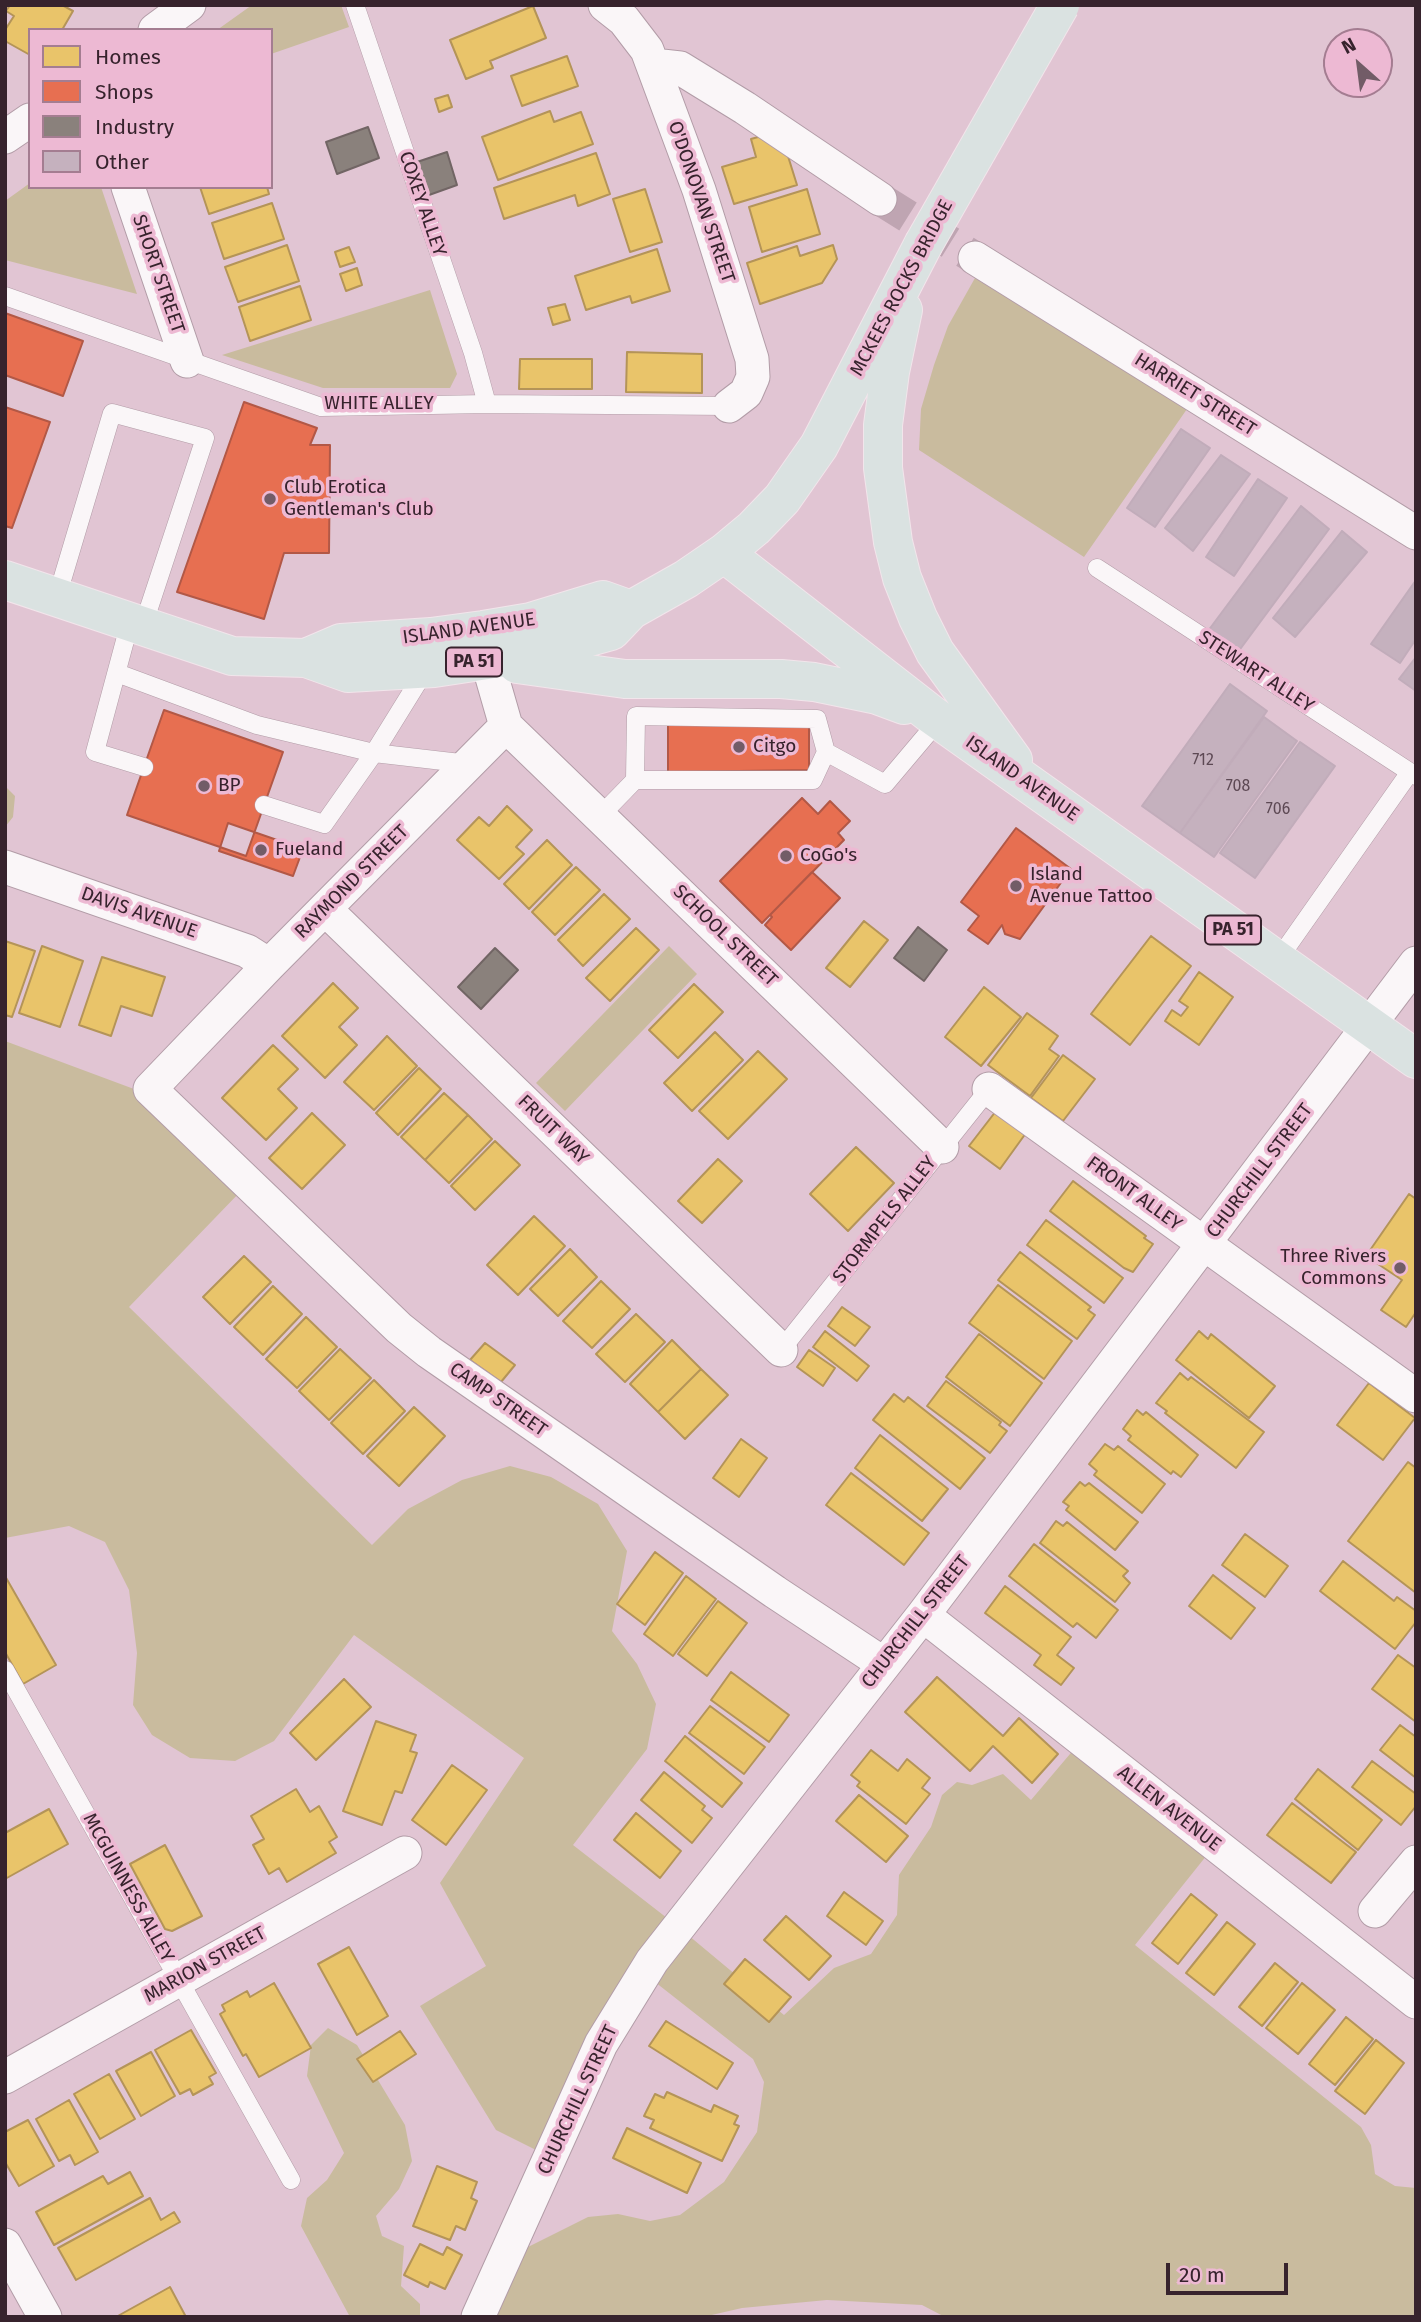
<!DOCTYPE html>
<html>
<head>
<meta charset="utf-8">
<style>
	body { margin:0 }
	#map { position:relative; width:1421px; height:2322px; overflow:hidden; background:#e1c5d3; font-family:"Fira Sans",sans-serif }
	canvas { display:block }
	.frame { position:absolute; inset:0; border:7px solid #37232d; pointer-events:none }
	.legend { position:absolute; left:28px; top:28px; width:245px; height:161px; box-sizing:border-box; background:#edb9d3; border:2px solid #a47d91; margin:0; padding:9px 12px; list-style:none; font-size:21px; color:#37232d }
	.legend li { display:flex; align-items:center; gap:14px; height:35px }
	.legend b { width:35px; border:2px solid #a47d91 }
	.north { position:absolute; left:1323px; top:28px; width:70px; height:70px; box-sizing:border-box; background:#edb9d3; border:2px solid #a47d91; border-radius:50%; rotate:332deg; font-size:19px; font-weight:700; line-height:28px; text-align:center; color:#37232d }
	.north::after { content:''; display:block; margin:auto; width:24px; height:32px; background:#725c67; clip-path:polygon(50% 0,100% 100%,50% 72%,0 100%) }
	.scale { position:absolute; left:1166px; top:2263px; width:122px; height:32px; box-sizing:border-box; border:4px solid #37232d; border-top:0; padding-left:9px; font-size:21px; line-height:24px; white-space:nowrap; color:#37232d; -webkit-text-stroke:5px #edb9d3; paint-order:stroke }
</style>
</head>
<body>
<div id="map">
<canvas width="1421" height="2322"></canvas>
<div class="frame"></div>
<ul class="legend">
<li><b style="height:19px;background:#e9c46a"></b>Homes</li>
<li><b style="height:19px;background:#e76f51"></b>Shops</li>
<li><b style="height:19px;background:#8a817c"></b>Industry</li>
<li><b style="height:19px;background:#c5b1be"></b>Other</li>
</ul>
<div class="north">N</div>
<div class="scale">20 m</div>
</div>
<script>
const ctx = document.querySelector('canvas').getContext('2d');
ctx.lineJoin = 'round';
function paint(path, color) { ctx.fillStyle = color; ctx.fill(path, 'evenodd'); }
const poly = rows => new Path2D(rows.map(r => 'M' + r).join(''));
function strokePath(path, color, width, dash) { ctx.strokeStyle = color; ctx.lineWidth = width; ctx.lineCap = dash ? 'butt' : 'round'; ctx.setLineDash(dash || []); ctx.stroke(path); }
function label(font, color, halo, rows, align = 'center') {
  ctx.font = font + ' "Fira Sans",sans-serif'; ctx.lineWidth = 7; ctx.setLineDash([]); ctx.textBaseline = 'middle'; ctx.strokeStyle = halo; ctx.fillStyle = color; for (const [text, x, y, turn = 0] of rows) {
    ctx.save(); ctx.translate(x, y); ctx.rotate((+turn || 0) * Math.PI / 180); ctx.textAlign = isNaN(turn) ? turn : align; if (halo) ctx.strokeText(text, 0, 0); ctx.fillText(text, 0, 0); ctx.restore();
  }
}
paint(poly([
	[252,5,341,5,349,27,271,54,271,30,217,30],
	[30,183,30,187,101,187,137,294,5,260,5,201],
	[975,278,1187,409,1084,557,919,450,921,409,934,365,948,326],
	[430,290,457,374,450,388,323,388,222,355],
	[5,786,15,796,13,817,5,827],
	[669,946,697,974,565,1111,536,1083],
	[5,1041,142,1092,242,1190,129,1307,372,1545,408,1509,462,1480,510,1466,551,1477,598,1504,627,1551,612,1631,637,1664,656,1704,647,1749,573,1845,676,1925,550,2157,496,2130,420,2006,486,1966,440,1883,524,1758,354,1635,274,1741,235,1761,190,1758,152,1735,133,1705,137,1653,129,1590,105,1542,69,1526,5,1538],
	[1081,1741,1215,1845,1135,1945,1361,2127,1371,2145,1375,2174,1395,2186,1416,2188,1416,2317,945,2317,922,2305,827,2300,742,2308,703,2317,492,2317,522,2250,588,2217,618,2214,650,2221,680,2215,724,2182,757,2132,764,2082,753,2059,655,1982,688,1935,784,2015,834,1968,871,1954,897,1915,899,1875,931,1827,942,1795,957,1782,972,1785,1003,1774,1031,1800],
	[328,2028,357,2045,405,2125,412,2161,399,2189,376,2216,382,2236,404,2246,401,2286,420,2304,420,2317,350,2317,301,2226,307,2198,327,2180,344,2153,307,2076,311,2045]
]), '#c9bb9e');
const homes = poly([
	[10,5,62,5,73,11,62,30,30,30,30,55,5,41,5,30,14,16,6,11,10,5],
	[533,6,546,38,490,61,493,68,466,79,450,40,533,6],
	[567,56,578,86,522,106,511,76,567,56],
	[448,95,452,107,439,112,435,99,448,95],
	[550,111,554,122,581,112,593,144,498,180,482,137,550,111],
	[765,135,787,153,797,185,734,204,722,167,756,157,751,139,765,135],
	[596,153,610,194,578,206,575,195,504,219,494,188,596,153],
	[200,187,267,187,269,194,209,214,200,187],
	[645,189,662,242,630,252,613,199,645,189],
	[807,189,820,234,762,252,749,207,807,189],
	[272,203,284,239,224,259,212,223,272,203],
	[287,245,299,281,238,302,225,267,287,245],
	[833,245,837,259,822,283,760,304,747,263,797,246,800,256,833,245],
	[349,247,355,262,340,267,335,252,349,247],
	[657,249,670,291,632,303,630,296,586,310,575,276,657,249],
	[357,268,362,285,346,291,340,274,357,268],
	[300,286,311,320,250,341,239,307,300,286],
	[565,304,570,320,553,325,548,308,565,304],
	[627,352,702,354,702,393,626,392,627,352],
	[520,359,592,359,592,389,519,389,520,359],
	[507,806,532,830,516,847,524,854,499,879,457,840,479,817,489,826,507,806],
	[547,840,572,865,529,909,504,884,547,840],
	[576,867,600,890,555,935,532,912,576,867],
	[604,894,630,919,583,966,558,940,604,894],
	[864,921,888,940,850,987,826,968,864,921],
	[636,928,659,950,610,1001,586,978,636,928],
	[1151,936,1191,966,1130,1045,1091,1014,1151,936],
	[5,941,35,951,12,1017,5,1015,5,941],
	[42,946,83,961,60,1027,19,1013,42,946],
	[102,957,165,977,152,1016,121,1006,111,1036,79,1025,102,957],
	[1199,972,1233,997,1199,1045,1165,1021,1172,1010,1181,1016,1188,1007,1179,1001,1199,972],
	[333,983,358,1008,339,1027,357,1045,325,1078,282,1036,333,983],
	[694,984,723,1012,678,1058,649,1030,694,984],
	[984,987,1021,1017,981,1066,945,1037,984,987],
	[1027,1013,1058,1036,1049,1049,1059,1056,1030,1096,988,1065,1027,1013],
	[715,1032,743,1060,692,1111,664,1083,715,1032],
	[387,1036,417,1066,374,1110,344,1082,387,1036],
	[273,1045,298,1069,278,1089,297,1108,266,1140,222,1098,273,1045],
	[758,1051,787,1079,728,1139,699,1111,758,1051],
	[1063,1055,1095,1079,1063,1121,1031,1098,1063,1055],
	[419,1068,441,1089,398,1135,376,1113,419,1068],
	[444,1093,468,1115,425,1160,401,1137,444,1093],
	[996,1111,1026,1133,1000,1169,969,1146,996,1111],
	[312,1113,345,1145,302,1189,269,1158,312,1113],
	[468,1115,492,1139,449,1183,425,1160,468,1115],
	[495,1141,520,1165,475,1210,451,1186,495,1141],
	[856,1147,894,1183,848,1231,810,1194,856,1147],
	[718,1159,742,1181,702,1223,678,1201,718,1159],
	[1073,1181,1146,1236,1144,1238,1153,1244,1133,1272,1124,1268,1050,1211,1073,1181],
	[1409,1194,1416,1199,1416,1312,1406,1327,1381,1310,1402,1280,1366,1256,1409,1194],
	[534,1216,565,1246,518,1295,487,1265,534,1216],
	[1046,1220,1123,1278,1104,1303,1027,1245,1046,1220],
	[570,1249,597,1277,558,1316,530,1289,570,1249],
	[1020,1252,1091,1307,1088,1310,1095,1315,1077,1339,998,1280,1020,1252],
	[244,1256,271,1282,230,1324,203,1297,244,1256],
	[601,1281,630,1309,592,1348,563,1321,601,1281],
	[998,1285,1072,1341,1044,1379,969,1323,998,1285],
	[273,1286,302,1314,263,1355,234,1327,273,1286],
	[842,1307,870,1327,855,1346,828,1326,842,1307],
	[636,1314,665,1342,625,1382,596,1354,636,1314],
	[306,1317,337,1347,297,1388,266,1359,306,1317],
	[825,1331,869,1366,857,1381,813,1347,825,1331],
	[1199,1331,1208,1339,1211,1334,1275,1386,1249,1418,1176,1360,1199,1331],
	[979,1334,1042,1383,1010,1426,946,1377,979,1334],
	[672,1340,701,1369,658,1412,630,1384,672,1340],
	[485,1343,515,1365,501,1382,470,1360,485,1343],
	[340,1349,371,1378,329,1420,299,1391,340,1349],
	[809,1350,835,1368,823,1386,797,1367,809,1350],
	[701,1369,728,1395,685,1439,658,1412,701,1369],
	[1180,1373,1188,1380,1191,1377,1264,1432,1236,1468,1165,1413,1167,1411,1156,1403,1180,1373],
	[374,1380,405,1411,363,1454,331,1423,374,1380],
	[946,1381,1001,1422,999,1425,1007,1431,990,1453,927,1406,946,1381],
	[1369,1383,1415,1418,1383,1460,1337,1425,1369,1383],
	[894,1394,904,1402,908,1397,985,1458,960,1489,873,1420,894,1394],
	[414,1407,445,1436,399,1486,367,1456,414,1407],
	[1137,1410,1143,1415,1146,1412,1198,1455,1181,1477,1173,1471,1171,1474,1128,1440,1131,1436,1123,1429,1137,1410],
	[880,1435,948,1489,922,1521,855,1468,880,1435],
	[741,1439,767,1458,739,1497,713,1478,741,1439],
	[1105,1444,1114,1450,1118,1446,1165,1484,1142,1513,1094,1475,1097,1471,1089,1464,1105,1444],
	[1408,1462,1416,1468,1416,1593,1348,1541,1408,1462],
	[851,1473,929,1533,904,1565,826,1505,851,1473],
	[1080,1482,1085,1486,1089,1483,1138,1522,1115,1550,1066,1510,1069,1506,1063,1502,1080,1482],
	[1056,1521,1063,1526,1067,1522,1128,1571,1123,1576,1130,1583,1115,1602,1040,1543,1056,1521],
	[1245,1534,1288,1566,1265,1597,1222,1565,1245,1534],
	[1034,1544,1118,1610,1096,1638,1077,1623,1073,1627,1009,1576,1034,1544],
	[655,1552,683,1573,645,1625,617,1604,655,1552],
	[1343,1561,1394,1601,1397,1597,1416,1611,1416,1622,1395,1649,1320,1591,1343,1561],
	[1213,1575,1255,1608,1231,1639,1189,1606,1213,1575],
	[5,1576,56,1665,23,1684,5,1652,5,1576],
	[686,1576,716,1599,673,1656,644,1634,686,1576],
	[1005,1586,1071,1637,1057,1655,1074,1668,1061,1685,1034,1665,1041,1655,985,1613,1005,1586],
	[718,1601,747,1623,707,1676,678,1654,718,1601],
	[1398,1655,1416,1668,1416,1722,1372,1689,1398,1655],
	[731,1672,789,1715,769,1742,711,1700,731,1672],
	[937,1677,1003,1736,1019,1718,1058,1754,1032,1783,993,1746,970,1771,905,1712,937,1677],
	[344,1679,371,1707,316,1760,290,1733,344,1679],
	[710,1706,765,1747,744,1774,689,1733,710,1706],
	[376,1721,416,1735,410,1751,417,1753,402,1793,395,1791,382,1825,343,1811,376,1721],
	[1400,1725,1416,1737,1416,1778,1380,1750,1400,1725],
	[685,1736,742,1783,722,1807,665,1761,685,1736],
	[871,1750,898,1771,907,1759,930,1778,922,1788,930,1794,906,1824,857,1786,860,1782,851,1775,871,1750],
	[1372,1761,1416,1794,1416,1806,1401,1825,1352,1787,1372,1761],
	[452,1765,487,1790,446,1845,412,1820,452,1765],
	[1318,1769,1382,1820,1358,1850,1295,1799,1318,1769],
	[664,1772,705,1806,702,1810,712,1818,692,1843,641,1800,664,1772],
	[296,1789,310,1812,319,1806,337,1837,329,1842,336,1853,287,1882,279,1868,269,1874,253,1845,264,1839,251,1816,296,1789],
	[859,1795,908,1836,886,1862,836,1821,859,1795],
	[1292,1803,1356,1852,1331,1883,1267,1835,1292,1803],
	[49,1809,68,1844,5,1879,5,1833,49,1809],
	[636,1813,681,1851,660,1878,614,1840,636,1813],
	[165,1845,202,1916,172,1931,165,1929,130,1864,165,1845],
	[844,1892,883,1921,866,1945,827,1916,844,1892],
	[1191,1894,1217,1915,1178,1964,1152,1943,1191,1894],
	[786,1916,831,1956,809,1980,764,1940,786,1916],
	[1227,1922,1255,1944,1214,1995,1186,1973,1227,1922],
	[349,1947,388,2016,357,2035,318,1964,349,1947],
	[745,1959,791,1997,769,2022,724,1984,745,1959],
	[1275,1963,1298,1982,1262,2026,1239,2007,1275,1963],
	[274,1983,311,2048,259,2077,246,2054,243,2056,220,2014,225,2011,222,2005,247,1991,250,1997,274,1983],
	[1302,1983,1335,2010,1298,2054,1266,2028,1302,1983],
	[1346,2017,1373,2039,1335,2085,1309,2064,1346,2017],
	[666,2021,733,2063,717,2089,649,2046,666,2021],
	[191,2030,216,2073,209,2077,213,2084,193,2095,190,2089,180,2094,155,2050,191,2030],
	[400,2031,416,2054,373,2082,357,2059,400,2031],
	[1376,2040,1404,2063,1365,2114,1335,2091,1376,2040],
	[151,2052,175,2096,141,2116,116,2071,151,2052],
	[109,2074,135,2119,100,2139,74,2094,109,2074],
	[667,2092,711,2112,714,2105,738,2116,734,2124,739,2126,722,2161,650,2128,654,2120,644,2116,655,2094,664,2098,667,2092],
	[69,2100,98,2152,75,2165,70,2155,59,2161,36,2119,69,2100],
	[28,2120,54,2166,19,2186,5,2162,5,2132,28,2120],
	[627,2128,701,2163,687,2193,613,2158,627,2128],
	[437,2166,477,2182,471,2198,477,2201,465,2230,456,2226,450,2240,413,2226,437,2166],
	[130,2172,143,2196,54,2245,36,2212,103,2176,108,2184,130,2172],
	[150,2198,161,2220,174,2212,180,2222,76,2280,58,2248,150,2198],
	[420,2244,443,2255,447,2247,462,2255,445,2289,430,2282,428,2287,404,2275,420,2244],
	[170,2287,186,2317,116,2317,170,2287]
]);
paint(homes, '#e9c46a');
strokePath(homes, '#b49458', 2);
const shops = poly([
	[5,313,83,341,63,396,5,375,5,313],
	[244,402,317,428,310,445,330,445,329,553,284,553,264,619,177,592,244,402],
	[5,407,50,422,12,528,5,526,5,407],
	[164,710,283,752,246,856,127,815,164,710],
	[809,722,809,770,668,772,668,724,809,722],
	[802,798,818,814,830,801,850,821,838,833,844,840,762,923,720,881,802,798],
	[228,823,303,849,293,876,219,851,228,823],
	[1016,828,1071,869,1020,939,1005,934,1002,925,988,944,968,930,979,916,961,902,1016,828],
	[812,872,840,898,791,950,765,925,772,917,770,915,812,872]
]);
paint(shops, '#e76f51');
strokePath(shops, '#b25846', 2);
const industry = poly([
	[368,127,379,158,337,174,326,142,368,127],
	[447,152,457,185,429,195,417,162,447,152],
	[918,927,947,950,924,981,894,958,918,927],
	[495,948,518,970,481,1009,458,987,495,948]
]);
paint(industry, '#8a817c');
strokePath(industry, '#716564', 2);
const building = poly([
	[1181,429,1210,448,1155,527,1127,508,1181,429],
	[1221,455,1250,474,1193,551,1165,528,1221,455],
	[1258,479,1287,498,1234,576,1206,557,1258,479],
	[1301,506,1329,529,1238,652,1208,631,1301,506],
	[1342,531,1367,552,1295,637,1273,618,1342,531],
	[1416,580,1416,639,1400,663,1371,644,1416,580],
	[1416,657,1416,691,1399,679,1416,657],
	[1230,684,1267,711,1180,833,1142,806,1230,684],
	[1264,717,1297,741,1214,857,1180,833,1264,717],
	[1300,742,1335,766,1255,878,1220,853,1300,742]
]);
paint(building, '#c5b1be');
strokePath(building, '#c1acba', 2);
strokePath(poly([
	[880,199,975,258]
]), '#bfa5b2', 33, [33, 17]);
const service = poly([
	[355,5,473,353,487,404],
	[5,296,321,407,487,404,729,406],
	[1097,568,1416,776],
	[57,597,112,413,205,438,143,626],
	[130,622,95,752,144,767],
	[117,673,257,725,374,753,469,764],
	[826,752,813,780,635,780,636,716,817,719,826,752,885,784,939,720],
	[264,805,324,824,374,753,426,669],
	[601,815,635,780],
	[1277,961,1410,772],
	[781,1350,989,1089],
	[5,1670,291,2180]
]);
const minor = poly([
	[605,5,624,20,647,50,699,190,752,359,753,377,746,393,729,406],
	[155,30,189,5],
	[653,65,680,68,745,108,880,199],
	[5,137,30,120],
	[128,187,187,361],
	[975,258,1416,533],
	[487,660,506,726],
	[506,726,269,965,150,1089,399,1328,429,1352,775,1592,884,1664],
	[506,726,942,1147],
	[5,867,247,951,269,965],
	[325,909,781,1350],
	[989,1089,1416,1396],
	[923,1615,1416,2002],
	[1375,1911,1416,1862],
	[5,2077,405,1853],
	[5,2245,45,2317],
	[478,2317,601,2044,652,1961,923,1615,1416,963]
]);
const primary = poly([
	[903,310,890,372,883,425,883,468,893,542,902,578,918,618,935,652,1013,760],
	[724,553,932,715,1416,1059],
	[5,580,232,656,306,658,348,673,434,668,487,660,539,651,611,631,631,610,686,579,724,553,754,528,782,499,819,446,923,245],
	[306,658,341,643,431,637,483,630,531,622,603,600,631,610],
	[517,664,625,679,781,679,814,682,877,695,904,705]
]);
strokePath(service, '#b29ca7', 19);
strokePath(minor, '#b29ca7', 35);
strokePath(primary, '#f2e5eb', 40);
strokePath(service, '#faf6f8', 18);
strokePath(minor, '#faf6f8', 33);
strokePath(primary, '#dae2e1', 38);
const primaryBridge = poly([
	[923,245,1060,5]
]);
strokePath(primaryBridge, '#f2e5eb', 40, []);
strokePath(primaryBridge, '#dae2e1', 38);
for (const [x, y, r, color] of [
	[270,499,7,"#725c67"],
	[739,747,7,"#725c67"],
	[204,786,7,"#725c67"],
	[261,850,7,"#725c67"],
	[786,856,7,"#725c67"],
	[1016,886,7,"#725c67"],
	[1400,1268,7,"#725c67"]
]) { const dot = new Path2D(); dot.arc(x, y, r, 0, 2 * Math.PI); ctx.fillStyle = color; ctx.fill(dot); strokePath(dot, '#edb9d3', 2.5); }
label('16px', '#5d4954', null, [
	["712",1203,761],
	["708",1238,787],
	["706",1278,810]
]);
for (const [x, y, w] of [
	[474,662,56],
	[1233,930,56]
]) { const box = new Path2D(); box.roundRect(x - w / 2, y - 14.5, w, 29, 5); ctx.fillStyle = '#edb9d3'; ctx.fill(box); strokePath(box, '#37232d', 2); }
label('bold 18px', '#37232d', null, [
	["PA 51",474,662],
	["PA 51",1233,930]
]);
label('19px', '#37232d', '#edb9d3', [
	["O'DONOVAN STREET",701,202,71],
	["COXEY ALLEY",422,204,71],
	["SHORT STREET",158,274,71],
	["MCKEES ROCKS BRIDGE",902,288,-62],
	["HARRIET STREET",1195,395,32],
	["WHITE ALLEY",379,404],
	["ISLAND AVENUE",469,629,-8],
	["STEWART ALLEY",1256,672,33],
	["ISLAND AVENUE",1022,779,35],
	["RAYMOND STREET",352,882,-45],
	["DAVIS AVENUE",139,913,19],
	["SCHOOL STREET",725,936,44],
	["FRUIT WAY",553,1130,44],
	["CHURCHILL STREET",1260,1171,-53],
	["FRONT ALLEY",1134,1194,36],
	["STORMPELS ALLEY",885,1220,-52],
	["CAMP STREET",498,1400,35],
	["CHURCHILL STREET",916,1622,-52],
	["ALLEN AVENUE",1169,1809,38],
	["MCGUINNESS ALLEY",128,1888,61],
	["MARION STREET",205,1965,-29],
	["CHURCHILL STREET",578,2100,-65]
]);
label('19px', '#37232d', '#edb9d3', [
	["Club Erotica",284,488],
	["Gentleman's Club",284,510],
	["Citgo",753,747],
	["BP",218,786],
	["Fueland",275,850],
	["CoGo's",800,856],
	["Island",1030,875],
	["Avenue Tattoo",1030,897],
	["Three Rivers",1386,1257,"right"],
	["Commons",1386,1279,"right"]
], 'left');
</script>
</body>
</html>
